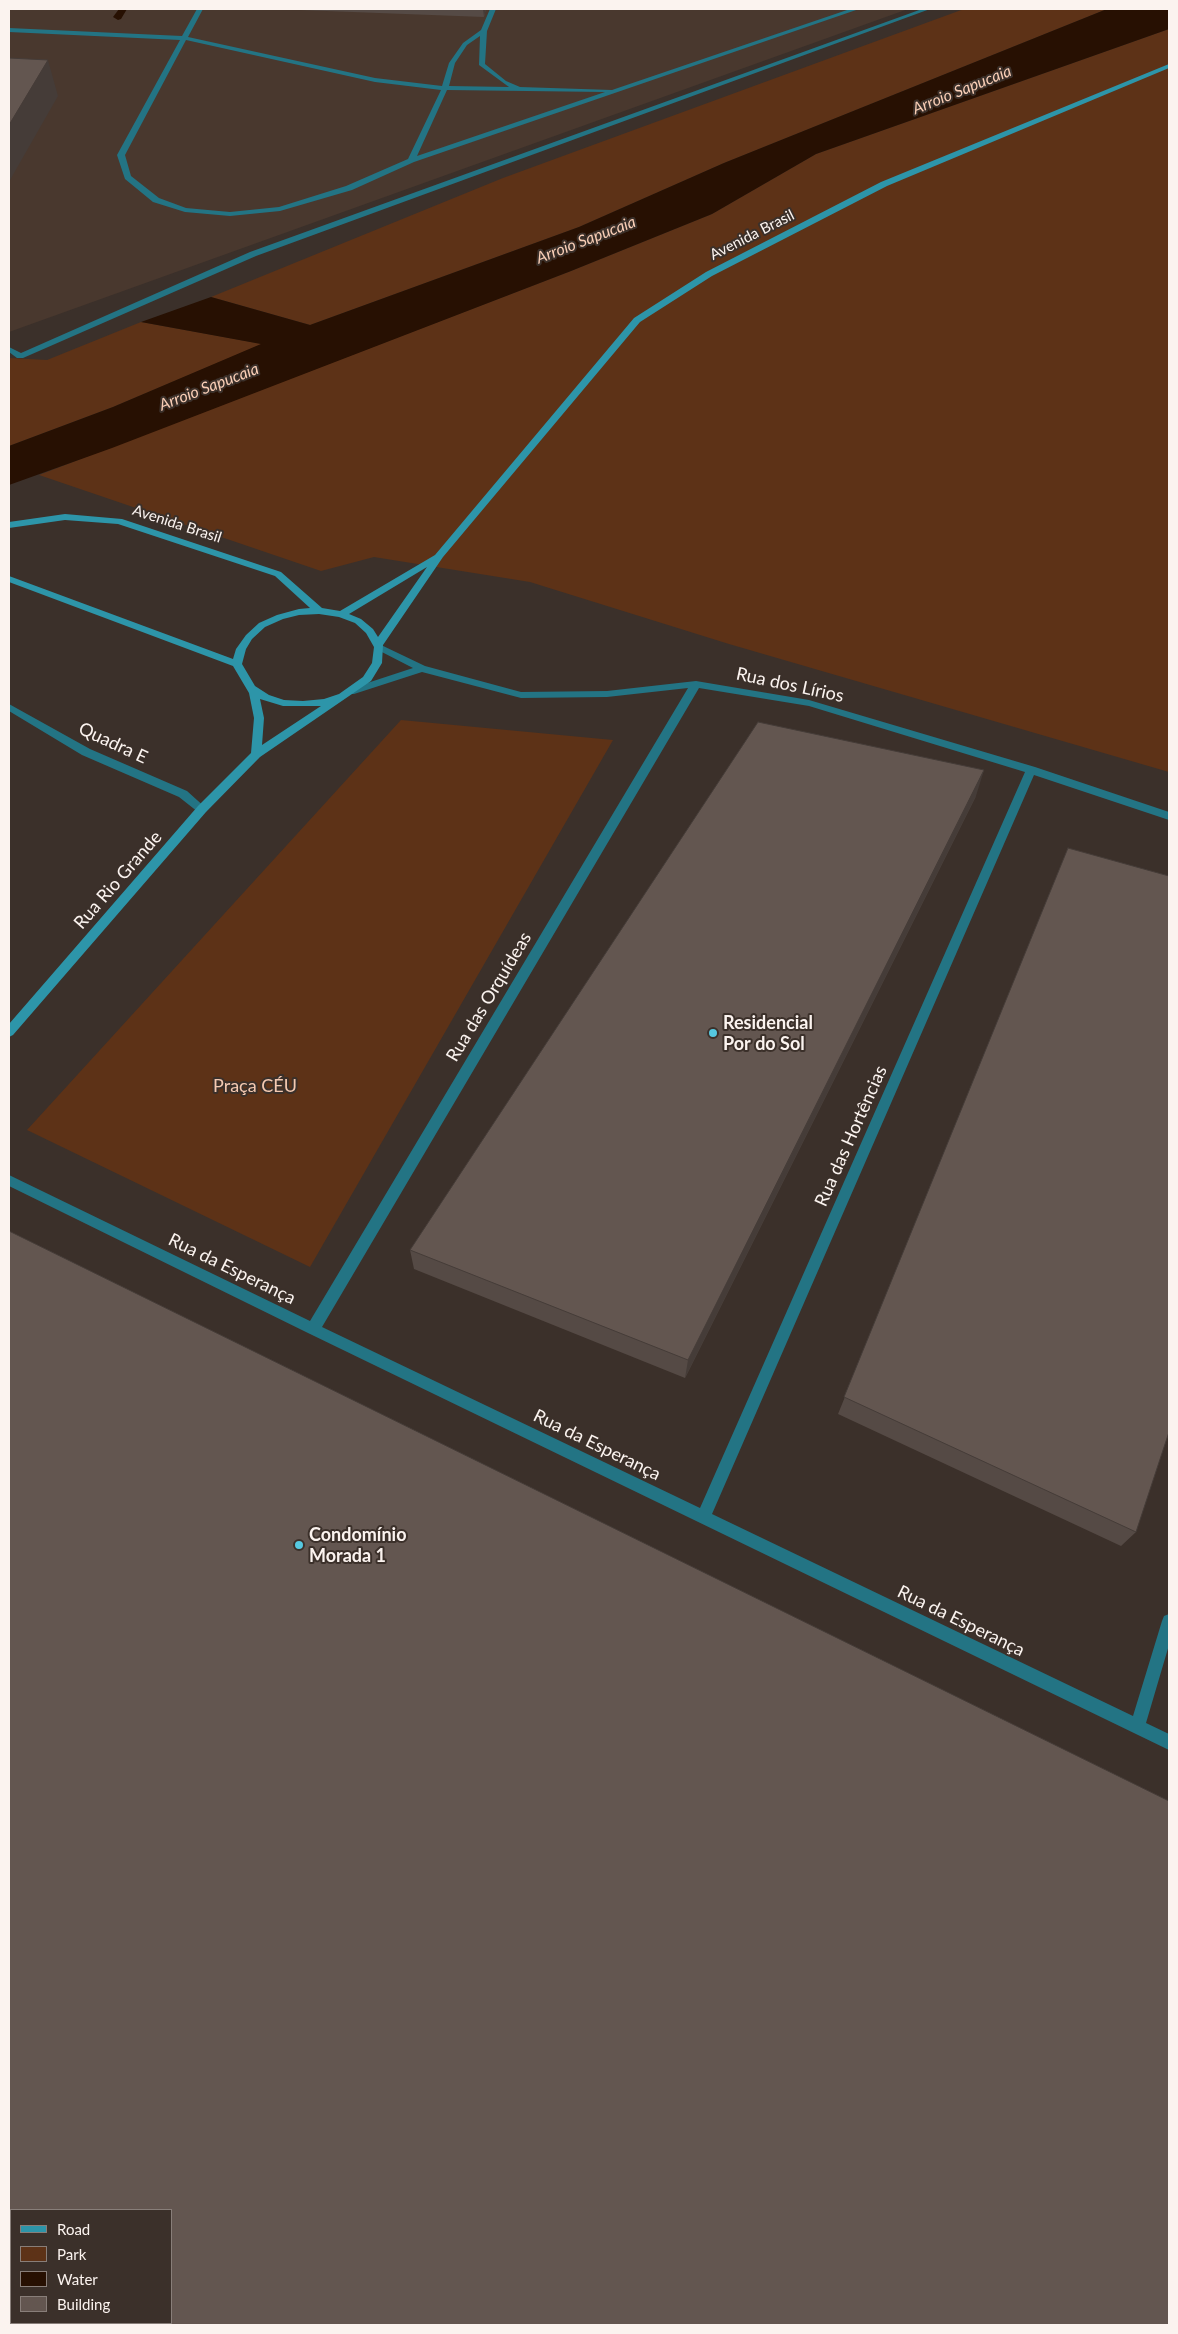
<!DOCTYPE html>
<html>
<head>
<meta charset="utf-8">
<style>
	body { margin:0 }
	#map { position:relative; width:1178px; height:2334px; overflow:hidden; background:#3b302a; font-family:Lato,sans-serif }
	canvas { display:block }
	.frame { position:absolute; inset:0; border:10px solid #fbf3ef; pointer-events:none }
	.legend { position:absolute; left:10px; top:2209px; width:162px; height:115px; box-sizing:border-box; background:#3b302a; border:1px solid #887e79; margin:0; padding:6px 9px; list-style:none; font-size:15px; color:#fbf3ef }
	.legend li { display:flex; align-items:center; gap:10px; height:25px }
	.legend b { width:25px; border:1px solid #887e79 }
</style>
</head>
<body>
<div id="map">
<canvas width="1178" height="2334"></canvas>
<div class="frame"></div>
<ul class="legend">
<li><b style="height:6px;background:#2d95a9"></b>Road</li>
<li><b style="height:14px;background:#5d3217"></b>Park</li>
<li><b style="height:14px;background:#271002"></b>Water</li>
<li><b style="height:14px;background:#635650"></b>Building</li>
</ul>
</div>
<script>
const ctx = document.querySelector('canvas').getContext('2d');
ctx.lineJoin = 'round';
function paint(path, color) { ctx.fillStyle = color; ctx.fill(path, 'evenodd'); }
const poly = rows => new Path2D(rows.map(r => 'M' + r).join(''));
function strokePath(path, color, width, dash) { ctx.strokeStyle = color; ctx.lineWidth = width; ctx.lineCap = dash ? 'butt' : 'round'; ctx.setLineDash(dash || []); ctx.stroke(path); }
function label(font, color, halo, rows, align = 'center') {
  ctx.font = font + ' Lato,sans-serif'; ctx.lineWidth = 4; ctx.setLineDash([]); ctx.textBaseline = 'middle'; ctx.strokeStyle = halo; ctx.fillStyle = color; for (const [text, x, y, turn = 0] of rows) {
    ctx.save(); ctx.translate(x, y); ctx.rotate((+turn || 0) * Math.PI / 180); ctx.textAlign = isNaN(turn) ? turn : align; if (halo) ctx.strokeText(text, 0, 0); ctx.fillText(text, 0, 0); ctx.restore();
  }
}
paint(poly([
	[9,9,908,9,9,332]
]), '#49382e');
paint(poly([
	[964,9,1107,9,724,163,579,227,310,325,211,297,503,178],
	[1169,29,1169,772,729,644,530,582,374,557,321,571,39,475,571,271,712,214,816,154],
	[141,322,262,344,113,407,9,446,9,358,47,360],
	[401,720,613,740,310,1267,27,1130]
]), '#5d3217');
paint(poly([
	[1107,9,1169,9,1169,29,816,154,712,214,571,271,112,448,9,485,9,446,113,407,261,344,141,322,211,297,310,325,579,227,724,163]
]), '#271002');
paint(poly([
	[119,9,127,9,121,19,118,20,113,17,119,9]
]), '#271002');
paint(poly([
	[197,9,203,9,188,37,375,78,442,86,449,63,463,43,481,30,490,9,496,9,487,31,485,64,506,81,520,87,612,90,850,9,859,9,414,162,352,190,280,211,230,216,185,212,153,202,125,179,117,155,180,40,9,32,9,28,182,36,197,9],
	[480,36,479,65,509,87,449,86,455,63,467,45,480,36],
	[186,40,375,82,441,90,408,159,346,186,279,207,230,212,186,208,159,198,131,176,125,155,186,40],
	[447,90,605,92,417,156,447,90],
	[922,9,930,9,256,256,23,358,17,358,9,352,9,347,21,353,250,252,922,9],
	[9,704,90,749,187,791,207,809,202,813,198,812,179,797,82,755,9,711,9,704]
]), '#237484');
paint(poly([
	[379,644,425,666,521,692,607,691,696,681,809,700,1035,767,1169,812,1169,820,1034,775,712,1514,1133,1716,1162,1621,1164,1616,1169,1614,1169,1645,1146,1723,1169,1734,1169,1750,308,1333,9,1186,9,1175,310,1321,688,688,607,697,521,698,422,672,354,694,346,694,346,690,413,668,376,649,374,647,379,644],
	[699,688,809,706,1025,772,700,1508,322,1327,699,688]
]), '#237484');
paint(poly([
	[1169,64,1169,68,887,186,712,276,640,322,443,557,383,645,382,663,371,681,260,757,206,812,13,1035,9,1037,9,1024,198,806,251,753,254,718,249,693,233,666,9,582,9,576,233,659,236,649,246,635,259,623,277,615,299,609,310,608,275,576,118,524,65,520,9,528,9,522,65,514,122,519,281,572,322,608,340,611,435,555,634,318,706,272,881,182,1169,64],
	[427,567,378,637,373,629,361,619,349,614,427,567],
	[319,614,339,617,355,623,366,633,374,647,372,663,363,677,339,694,324,699,303,701,284,700,269,695,255,686,242,664,246,649,252,639,265,627,283,619,299,615,319,614],
	[260,699,283,706,321,706,262,745,264,718,260,699]
]), '#2d95a9');
paint(poly([
	[300,9,486,9,484,17,300,10],
	[976,796,685,1378,414,1269,410,1250],
	[1068,848,1136,1532,1121,1546,838,1414]
]), '#554a45');
paint(poly([
	[483,9,486,9,484,17],
	[48,60,58,96,10,180,9,177,9,125],
	[984,770,976,796,685,1378,688,1360]
]), '#453c38');
const building = poly([
	[9,58,48,60,9,125,9,58],
	[758,722,984,770,688,1360,410,1250,758,722],
	[1068,848,1169,876,1169,1432,1136,1532,844,1397,1068,848],
	[9,1231,1169,1801,1169,2325,9,2325,9,1231],
	[11,2210,171,2210,171,2323,11,2323,11,2210]
]);
paint(building, '#635650');
strokePath(building, '#453c38', 1);
for (const [x, y, r, color] of [
	[713,1033,5,"#56c9e1"],
	[299,1545,5,"#56c9e1"]
]) { const dot = new Path2D(); dot.arc(x, y, r, 0, 2 * Math.PI); ctx.fillStyle = color; ctx.fill(dot); strokePath(dot, '#3b302a', 2); }
label('15px', '#fbf3ef', '#3b302a', [
	["Avenida Brasil",752,235,-27],
	["Avenida Brasil",177,524,18]
]);
label('italic 16px', '#f9ceb6', '#3b302a', [
	["Arroio Sapucaia",962,90,-22],
	["Arroio Sapucaia",586,240,-21],
	["Arroio Sapucaia",209,387,-21]
]);
label('18px', '#fbf3ef', '#3b302a', [
	["Rua dos Lírios",790,685,12],
	["Quadra E",113,743,25],
	["Rua Rio Grande",118,880,-49],
	["Rua das Orquídeas",489,997,-59],
	["Rua das Hortências",851,1136,-66],
	["Rua da Esperança",232,1269,26],
	["Rua da Esperança",597,1445,26],
	["Rua da Esperança",961,1621,26]
]);
label('bold 18px', '#fbf3ef', '#3b302a', [
	["Residencial",723,1023],
	["Por do Sol",723,1044],
	["Condomínio",309,1535],
	["Morada 1",309,1556]
], 'left');
label('18px', '#f4c9b1', '#3b302a', [
	["Praça CÉU",255,1086]
]);
</script>
</body>
</html>
